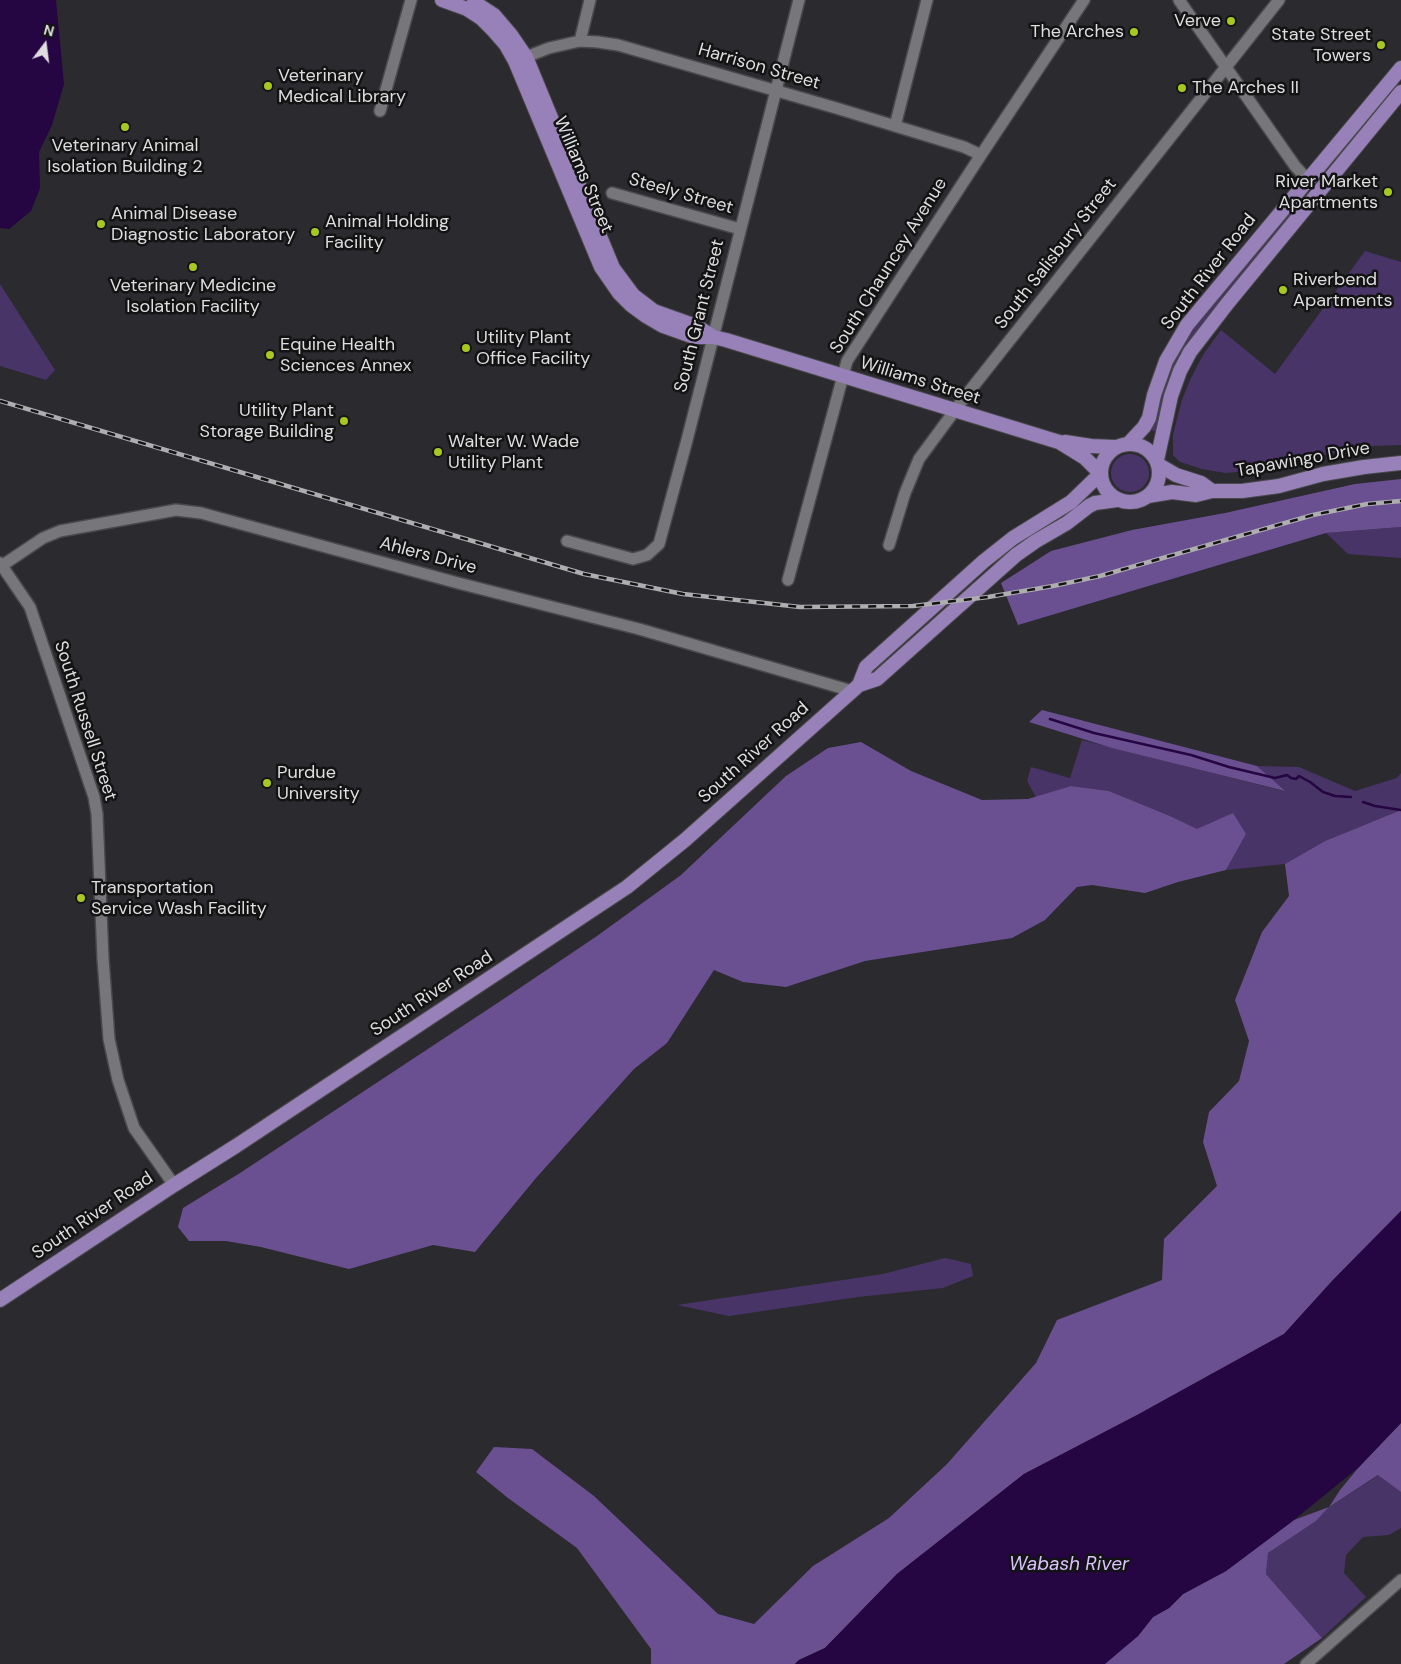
<!DOCTYPE html>
<html>
<head>
<meta charset="utf-8">
<style>
	body { margin:0 }
	#map { position:relative; width:1401px; height:1664px; overflow:hidden; background:#2b2a2e; font-family:"DM Sans",sans-serif }
	canvas { display:block }
	.north { position:absolute; left:20px; top:20px; width:50px; height:50px; -webkit-text-stroke:4px #131314; paint-order:stroke; rotate:15deg; font-size:14px; font-weight:700; line-height:20px; text-align:center; color:#dedee0 }
	.north::after { content:''; display:block; margin:auto; width:18px; height:22px; background:#dedee0; clip-path:polygon(50% 0,100% 100%,50% 72%,0 100%) }
</style>
</head>
<body>
<div id="map">
<canvas width="1401" height="1664"></canvas>
<div class="north">N</div>
</div>
<script>
const ctx = document.querySelector('canvas').getContext('2d');
ctx.lineJoin = 'round';
function paint(path, color) { ctx.fillStyle = color; ctx.fill(path, 'evenodd'); }
const poly = rows => new Path2D(rows.map(r => 'M' + r).join(''));
function strokePath(path, color, width, dash) { ctx.strokeStyle = color; ctx.lineWidth = width; ctx.lineCap = dash ? 'butt' : 'round'; ctx.setLineDash(dash || []); ctx.stroke(path); }
function label(font, color, halo, rows, align = 'center') {
  ctx.font = font + ' "DM Sans",sans-serif'; ctx.lineWidth = 5; ctx.setLineDash([]); ctx.textBaseline = 'middle'; ctx.strokeStyle = halo; ctx.fillStyle = color; for (const [text, x, y, turn = 0] of rows) {
    ctx.save(); ctx.translate(x, y); ctx.rotate((+turn || 0) * Math.PI / 180); ctx.textAlign = isNaN(turn) ? turn : align; if (halo) ctx.strokeText(text, 0, 0); ctx.fillText(text, 0, 0); ctx.restore();
  }
}
paint(poly([
	[1299,199,1303,203,1201,326,1156,431,1153,431,1151,429,1154,422,1158,399,1175,356,1195,325],
	[1365,251,1401,262,1401,445,1373,446,1309,458,1261,470,1225,473,1202,469,1180,462,1173,455,1173,434,1182,400,1190,380,1203,355,1221,330,1275,374],
	[0,284,55,370,46,380,0,366],
	'1111 473a19 19 0 1 1 38 0a19 19 0 1 1-38 0Z',
	[1401,527,1401,558,1348,554,1326,533],
	[1082,740,1283,791,1257,766,1299,767,1355,791,1397,778,1401,773,1401,810,1325,841,1285,864,1226,870,1246,834,1197,830,1170,816,1109,791,1071,786,1036,797,1027,781,1031,767,1070,778],
	[945,1258,971,1264,973,1276,943,1288,858,1297,729,1316,677,1305,883,1274],
	[1379,1475,1401,1492,1401,1528,1389,1535,1363,1537,1346,1555,1344,1573,1366,1597,1322,1638,1266,1574,1268,1553,1316,1521,1329,1507]
]), '#493467');
paint(poly([
	[1401,479,1401,527,1326,533,1018,625,1001,583,1051,551,1132,530,1225,513,1355,484],
	[1042,710,1257,766,1285,791,1112,748,1029,722],
	[861,742,911,771,982,800,1028,799,1071,786,1109,791,1170,816,1197,829,1233,813,1246,834,1226,870,1178,882,1145,893,1092,885,1077,887,1045,920,1012,938,865,961,786,987,743,982,714,970,667,1043,634,1069,536,1178,475,1252,433,1245,349,1269,261,1247,226,1241,189,1241,178,1227,183,1208,240,1173,499,1002,597,936,681,875,786,776,828,748],
	[1401,810,1401,1211,1333,1280,1284,1334,1139,1414,1024,1474,897,1574,825,1648,799,1660,795,1664,651,1664,651,1649,577,1548,508,1498,476,1472,494,1447,532,1449,594,1496,718,1614,754,1624,813,1566,889,1518,947,1464,1036,1363,1057,1320,1162,1280,1164,1239,1217,1186,1203,1142,1209,1112,1239,1081,1249,1041,1235,1000,1262,932,1289,896,1285,864,1325,841],
	[1401,1423,1401,1492,1378,1475,1329,1507,1316,1521,1268,1553,1266,1574,1322,1638,1284,1664,1103,1664,1138,1636,1153,1617,1169,1608,1183,1594,1226,1571,1294,1520,1329,1507,1340,1490,1359,1467]
]), '#6a5091');
paint(poly([
	[0,0,56,0,64,84,52,125,39,152,40,188,31,211,9,229,0,228],
	[1401,1211,1401,1423,1359,1467,1294,1520,1226,1571,1183,1594,1169,1608,1153,1617,1138,1636,1105,1664,795,1664,799,1660,825,1648,897,1574,1024,1474,1139,1414,1284,1334,1333,1280]
]), '#250542');
strokePath(poly([
	[1050,719,1094,733,1191,755,1229,767,1275,778,1287,775,1291,778,1296,779,1299,776,1310,782,1323,792,1335,796,1351,797],
	[1363,802,1375,806,1401,810]
]), '#250542', 2.5);
const minor = poly([
	[1179,0,1295,166,1307,179],
	[580,41,590,0],
	[526,57,549,48,580,41,598,42,618,45,836,108,964,147,981,155],
	[380,111,411,0],
	[895,126,927,0],
	[612,193,740,229],
	[567,541,633,559,647,555,659,544,687,440,799,0],
	[889,545,905,493,919,459,964,398,1279,0],
	[0,563,30,607,94,797,97,814,103,959,109,1039,118,1080,134,1128,174,1185],
	[0,567,43,538,60,531,176,510,201,513,458,583,639,629,852,691],
	[788,580,847,361,981,155,1084,0],
	[1306,1664,1401,1580]
]);
const major = poly([
	[442,0,467,9,481,18,492,29,506,45,515,61,601,267,619,293,631,305,646,316,663,326,694,337,713,337,726,340,1059,442,1085,458,1099,472],
	[474,2,494,15,511,35,526,57,613,268,633,295,654,311,696,326,712,336],
	[1065,442,1091,446,1114,447],
	'1101 473a29 29 0 1 1 58 0a29 29 0 1 1-58 0Z',
	[1128,444,1144,427,1149,418,1154,395,1166,361,1187,325,1401,68],
	[1157,460,1171,396,1180,371,1190,352,1227,304,1401,92],
	[1159,465,1176,475,1201,483,1212,491],
	[1148,496,1172,492,1196,495,1212,491,1242,491,1279,486,1323,474,1364,467,1401,463],
	[859,685,866,667,984,561,1013,538,1071,502,1099,475],
	[0,1300,174,1185,236,1146,627,887,685,840,859,685,877,679,1016,555,1036,541,1067,523,1089,506,1095,503,1117,500]
]);
strokePath(minor, '#49484b', 14);
strokePath(major, '#49484b', 16);
strokePath(minor, '#77767a', 11);
strokePath(major, '#9781b8', 14);
const rail = poly([
	[0,401,584,574,683,594,800,607,913,606,988,597,1053,586,1100,576,1313,515,1367,504,1401,501]
]);
strokePath(rail, '#aeadb0', 4.5);
strokePath(rail, '#131314', 2.5, [8]);
for (const [x, y, r, color] of [
	[1231,21,5,"#a6c821"],
	[1134,32,5,"#a6c821"],
	[1381,45,5,"#a6c821"],
	[268,86,5,"#a6c821"],
	[1182,88,5,"#a6c821"],
	[125,127,5,"#a6c821"],
	[1388,192,5,"#a6c821"],
	[101,224,5,"#a6c821"],
	[315,232,5,"#a6c821"],
	[193,267,5,"#a6c821"],
	[1283,290,5,"#a6c821"],
	[466,348,5,"#a6c821"],
	[270,355,5,"#a6c821"],
	[344,421,5,"#a6c821"],
	[438,452,5,"#a6c821"],
	[267,783,5,"#a6c821"],
	[81,898,5,"#a6c821"]
]) { const dot = new Path2D(); dot.arc(x, y, r, 0, 2 * Math.PI); ctx.fillStyle = color; ctx.fill(dot); strokePath(dot, '#131314', 2); }
label('18px', '#dedee0', '#131314', [
	["Verve",1221,21,"right"],
	["The Arches",1124,32,"right"],
	["State Street",1371,35,"right"],
	["Towers",1371,56,"right"],
	["Veterinary",278,76],
	["Medical Library",278,97],
	["The Arches II",1192,88],
	["Veterinary Animal",125,146,"center"],
	["Isolation Building 2",125,167,"center"],
	["River Market",1378,182,"right"],
	["Apartments",1378,203,"right"],
	["Animal Disease",111,214],
	["Diagnostic Laboratory",111,235],
	["Animal Holding",325,222],
	["Facility",325,243],
	["Riverbend",1293,280],
	["Apartments",1293,301],
	["Veterinary Medicine",193,286,"center"],
	["Isolation Facility",193,307,"center"],
	["Utility Plant",476,338],
	["Office Facility",476,359],
	["Equine Health",280,345],
	["Sciences Annex",280,366],
	["Utility Plant",334,411,"right"],
	["Storage Building",334,432,"right"],
	["Walter W. Wade",448,442],
	["Utility Plant",448,463],
	["Purdue",277,773],
	["University",277,794],
	["Transportation",91,888],
	["Service Wash Facility",91,909]
], 'left');
label('18px', '#dedee0', '#131314', [
	["Harrison Street",759,67,16],
	["Williams Street",583,175,67],
	["Steely Street",681,194,16],
	["South Salisbury Street",1056,254,-52],
	["South Chauncey Avenue",889,266,-58],
	["South River Road",1209,272,-52],
	["South Grant Street",700,316,-76],
	["Williams Street",920,381,17],
	["Tapawingo Drive",1303,460,-10],
	["Ahlers Drive",428,556,15],
	["South Russell Street",85,721,72],
	["South River Road",754,753,-42],
	["South River Road",432,994,-33],
	["South River Road",93,1216,-34]
]);
label('italic 19px', '#d8c3fc', '#131314', [
	["Wabash River",1069,1565]
]);
</script>
</body>
</html>
